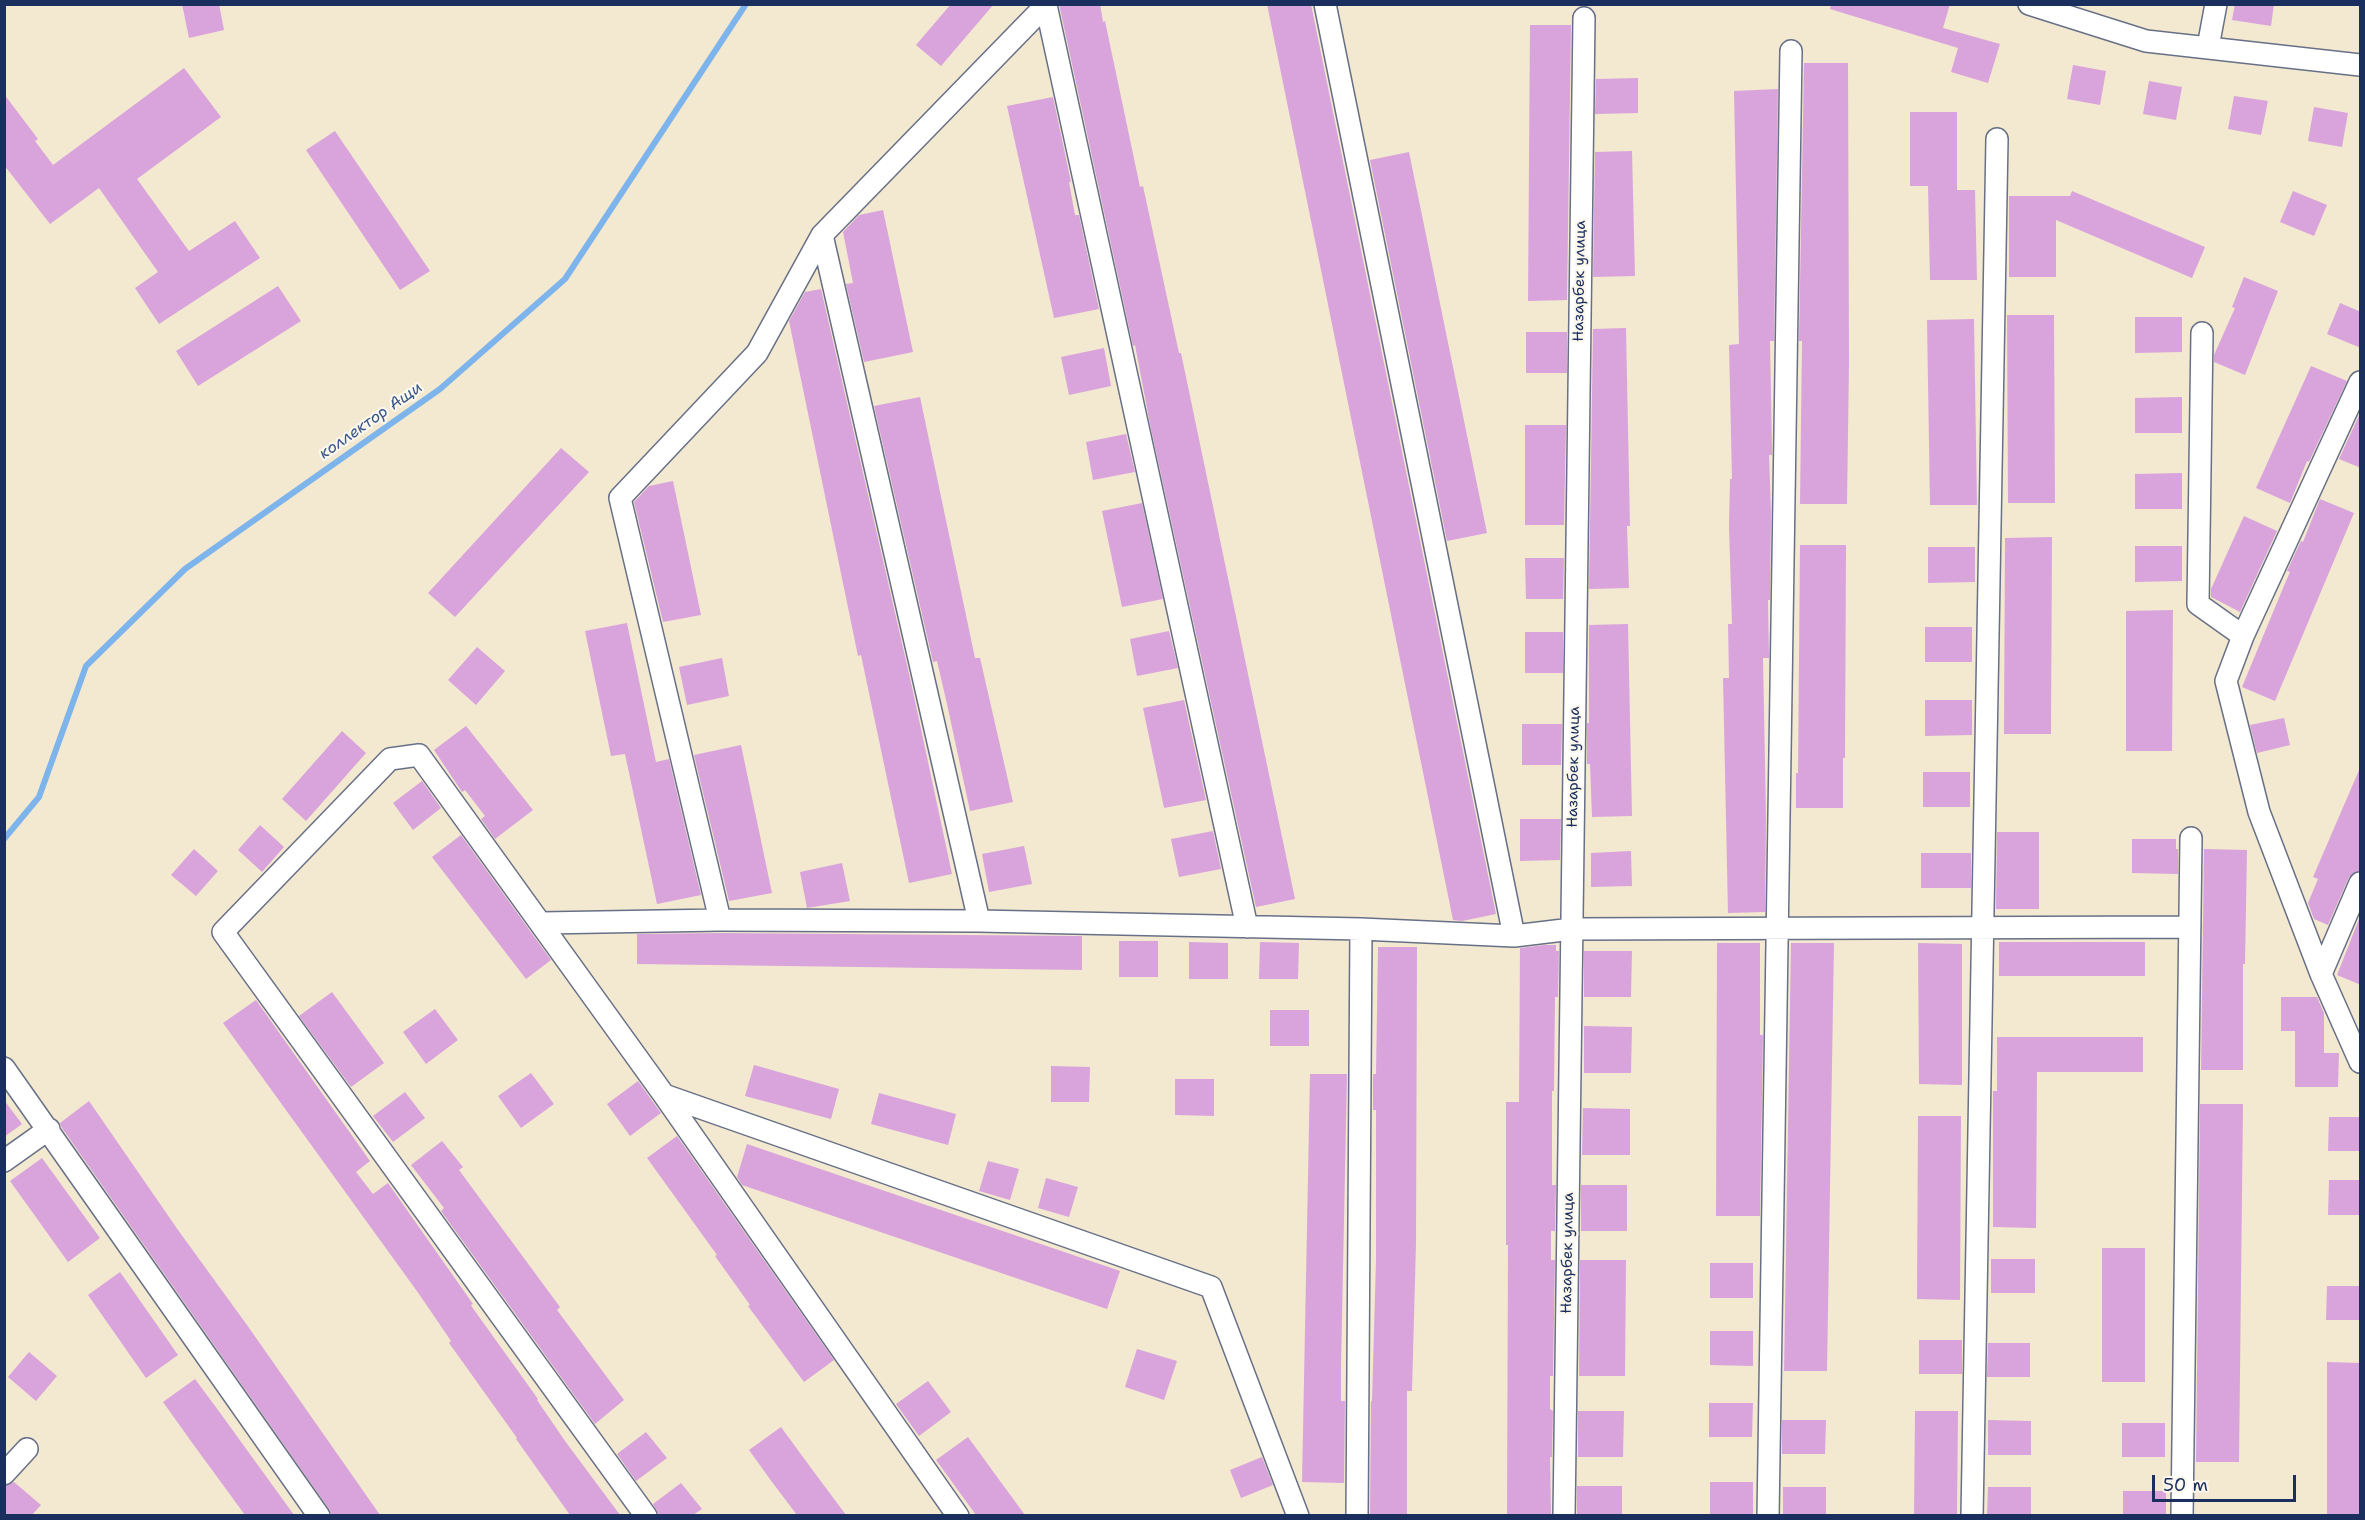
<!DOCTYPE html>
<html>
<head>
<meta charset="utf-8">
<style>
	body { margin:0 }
	#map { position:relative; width:2365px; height:1520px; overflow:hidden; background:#f3e8d0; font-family:"Shantell Sans",sans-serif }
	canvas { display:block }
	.frame { position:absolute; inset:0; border:6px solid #1b2f5e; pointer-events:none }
	.scale { position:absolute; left:2152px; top:1475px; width:144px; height:27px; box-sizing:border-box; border:3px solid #1b2f5e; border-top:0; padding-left:8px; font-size:18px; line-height:21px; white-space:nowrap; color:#1b2f5e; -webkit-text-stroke:4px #fbf7ec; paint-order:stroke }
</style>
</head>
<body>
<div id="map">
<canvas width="2365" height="1520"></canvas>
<div class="frame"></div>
<div class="scale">50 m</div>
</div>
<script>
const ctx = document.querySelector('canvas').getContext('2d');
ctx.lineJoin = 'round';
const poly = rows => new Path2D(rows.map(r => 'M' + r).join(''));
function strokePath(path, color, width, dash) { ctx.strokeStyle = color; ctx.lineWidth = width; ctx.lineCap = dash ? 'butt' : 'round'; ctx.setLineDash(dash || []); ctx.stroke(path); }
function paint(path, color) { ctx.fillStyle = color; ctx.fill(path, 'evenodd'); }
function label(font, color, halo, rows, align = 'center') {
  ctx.font = font + ' "Shantell Sans",sans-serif'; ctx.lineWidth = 4.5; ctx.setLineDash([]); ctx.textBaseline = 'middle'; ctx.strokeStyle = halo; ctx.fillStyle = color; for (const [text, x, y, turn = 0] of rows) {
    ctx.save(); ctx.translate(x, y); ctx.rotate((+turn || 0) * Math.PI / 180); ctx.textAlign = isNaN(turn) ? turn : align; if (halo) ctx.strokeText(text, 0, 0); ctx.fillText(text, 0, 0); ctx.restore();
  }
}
strokePath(poly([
	[4,839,39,797,86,666,185,569,440,389,565,279,746,4]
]), '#7db4ec', 6);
paint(poly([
	[182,4,219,4,224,30,189,38],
	[951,4,994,4,941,66,916,45],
	[1059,4,1100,4,1103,22,1105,21,1140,187,1143,186,1179,353,1181,353,1295,899,1256,907,1151,429,1135,345,1133,346],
	[1267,4,1311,4,1496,914,1462,921,1453,920],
	[1831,4,1950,4,1943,28,2000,44,1988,83,1951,72,1958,48,1830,9],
	[2235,4,2274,4,2271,26,2232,20],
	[1530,25,1571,25,1567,300,1528,301],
	[1804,63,1848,63,1849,363,1847,504,1800,504,1802,341,1799,341],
	[2073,65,2106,71,2100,105,2067,99],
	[184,68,221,117,137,179,189,251,235,221,260,258,159,324,135,288,158,272,99,188,50,224,4,165,4,94,38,139,35,141,53,165],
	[1638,78,1638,113,1595,114,1596,79],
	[2149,81,2182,87,2176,120,2143,114],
	[1778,89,1774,341,1770,341,1772,448,1772,455,1769,455,1771,513,1770,600,1768,600,1769,658,1763,658,1766,816,1765,912,1728,913,1723,678,1729,678,1728,624,1732,624,1729,526,1730,479,1732,479,1729,345,1739,344,1734,91],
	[2234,96,2268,101,2261,135,2228,129],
	[1053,97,1071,182,1069,182,1075,215,1079,215,1099,309,1054,318,1007,106],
	[2314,107,2348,113,2342,147,2308,141],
	[1910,112,1957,112,1957,190,1975,190,1977,280,1930,280,1928,186,1910,186],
	[335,131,430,271,400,290,306,150],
	[1632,151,1635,276,1593,277,1595,152],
	[1409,152,1487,533,1447,541,1370,160],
	[2072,191,2205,247,2192,278,2056,220,2056,277,2009,277,2009,196,2070,196],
	[2293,191,2327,205,2314,236,2280,222],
	[883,210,913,352,864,362,846,284,853,283,843,232,859,215],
	[2244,277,2278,291,2245,375,2214,362,2214,355,2235,308,2232,307],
	[278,286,301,321,198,386,176,351],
	[821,289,912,687,952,874,909,883,861,655,858,656,789,321,805,292],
	[2340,303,2361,312,2361,348,2327,334],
	[2007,315,2054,315,2055,503,2008,503],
	[2135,317,2182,317,2182,352,2135,353],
	[1974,319,1977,505,1930,505,1927,320],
	[1626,328,1630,526,1627,526,1629,588,1589,589,1593,329],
	[1526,332,1567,332,1567,373,1526,373],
	[1104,348,1111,386,1069,395,1061,357],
	[2311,366,2347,381,2315,449,2309,462,2307,461,2290,503,2256,488],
	[920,397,975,658,980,658,1013,802,970,811,947,704,937,661,933,662,874,406],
	[2182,397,2182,433,2135,433,2135,398],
	[2361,411,2361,468,2339,459],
	[1525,425,1566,425,1564,525,1525,525],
	[1126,434,1135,472,1093,480,1086,442],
	[561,448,589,472,455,617,428,593],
	[2182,473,2182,509,2135,509,2135,474],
	[673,481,701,615,663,622,634,502,649,486],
	[2320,499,2354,513,2275,701,2242,687,2286,581,2290,572,2287,571,2301,541,2303,542],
	[1142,503,1163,599,1122,607,1102,511],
	[2244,516,2277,531,2240,612,2211,597,2211,589],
	[2052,537,2051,734,2004,734,2005,538],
	[1800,545,1846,545,1845,758,1843,758,1843,808,1796,808,1796,773,1798,773],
	[2135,546,2182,546,2182,581,2135,582],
	[1928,547,1975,547,1975,582,1928,583],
	[1525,558,1564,558,1563,599,1526,599],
	[2173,610,2172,751,2126,751,2126,611],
	[627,623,656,762,669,759,701,895,657,904,625,754,611,756,585,631],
	[1628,624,1632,816,1592,817,1590,764,1587,764,1587,723,1589,723,1589,625],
	[1925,627,1972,627,1972,662,1925,662],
	[1169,631,1178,668,1137,676,1130,639],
	[1525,632,1563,632,1563,673,1525,673],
	[477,647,505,671,476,705,448,680],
	[722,658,729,696,687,705,679,667],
	[1184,700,1206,800,1164,808,1143,708],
	[1925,700,1972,700,1972,735,1925,736],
	[2284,718,2290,745,2257,753,2250,725],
	[1522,724,1562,724,1561,765,1522,765],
	[466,726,533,810,495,839,481,819,485,816,465,790,462,792,434,750],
	[342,731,366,753,306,821,282,799],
	[741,745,772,893,729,901,694,755],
	[2360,768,2361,871,2353,873,2349,877,2328,925,2314,919,2308,903,2318,879,2313,877],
	[1923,772,1970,772,1970,807,1923,807],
	[422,781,441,808,413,830,393,803],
	[1520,819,1561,819,1560,860,1520,861],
	[260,825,284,847,262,872,238,850],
	[1213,831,1221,869,1179,877,1171,839],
	[1997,832,2039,832,2039,909,1996,909],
	[461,835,551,960,526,979,432,857],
	[2132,839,2176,839,2176,849,2178,849,2178,874,2132,873],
	[1024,846,1032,884,989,892,982,854],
	[194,849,218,871,196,896,171,875],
	[2204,849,2247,850,2245,964,2243,964,2243,1070,2201,1070],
	[1631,851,1632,886,1591,887,1591,853],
	[1921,853,1971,853,1971,888,1921,888],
	[842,863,850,901,807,908,800,872],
	[2361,914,2361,985,2337,975],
	[720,933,1082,936,1082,970,637,964,637,934],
	[1119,941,1158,941,1158,977,1119,977],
	[1189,942,1228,943,1228,979,1189,979],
	[1260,942,1299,943,1298,979,1259,979],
	[1999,942,2145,942,2145,976,1999,976],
	[1717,943,1760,943,1760,1035,1763,1035,1760,1216,1716,1216],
	[1791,943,1834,943,1827,1371,1784,1371],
	[1918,943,1962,944,1962,1085,1919,1084],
	[1545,945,1556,945,1556,951,1559,951,1558,997,1555,997,1554,1091,1552,1091,1552,1185,1556,1185,1555,1231,1551,1231,1551,1260,1555,1260,1553,1376,1550,1376,1550,1409,1553,1411,1552,1457,1550,1457,1551,1515,1507,1515,1508,1245,1506,1245,1506,1102,1519,1102,1520,948],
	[1378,947,1417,947,1416,1243,1412,1391,1407,1391,1407,1515,1370,1515,1371,1401,1372,1401,1376,1260,1376,1110,1373,1110,1373,1074,1376,1074],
	[1584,951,1632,951,1631,997,1584,997],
	[332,992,384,1063,351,1087,299,1016],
	[2281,997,2317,997,2324,1013,2324,1053,2339,1053,2338,1087,2295,1087,2295,1031,2281,1031],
	[256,1000,370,1161,356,1172,373,1194,388,1183,473,1304,471,1305,472,1307,538,1399,537,1400,565,1441,620,1515,570,1515,516,1439,517,1438,449,1343,451,1341,419,1294,223,1023],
	[435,1009,458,1040,426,1064,403,1032],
	[1270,1010,1309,1010,1309,1046,1270,1046],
	[1584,1026,1632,1027,1631,1073,1584,1073],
	[1997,1037,2143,1037,2143,1072,2037,1072,2036,1228,1993,1227,1993,1091,1997,1091],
	[754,1065,839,1089,831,1119,745,1096],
	[1051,1066,1090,1067,1089,1102,1051,1102],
	[531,1073,554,1104,521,1128,498,1096],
	[1310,1074,1347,1074,1341,1367,1341,1401,1345,1401,1344,1483,1302,1482],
	[1175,1079,1214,1079,1214,1116,1175,1115],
	[638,1081,661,1113,630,1136,607,1104],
	[405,1092,425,1118,393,1142,373,1116],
	[879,1093,956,1114,948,1145,871,1124],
	[4,1100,22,1124,4,1137],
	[89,1101,178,1230,247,1325,380,1515,332,1515,329,1509,62,1128,60,1123],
	[2200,1104,2243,1104,2239,1462,2196,1462],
	[1583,1108,1630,1109,1630,1155,1582,1155],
	[1918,1116,1961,1116,1960,1300,1917,1299],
	[2329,1117,2361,1117,2361,1151,2328,1151],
	[677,1136,834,1360,804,1382,748,1306,750,1305,715,1256,717,1255,647,1158],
	[442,1141,463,1167,459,1170,560,1307,557,1310,624,1400,595,1424,441,1211,444,1208,411,1165],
	[747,1144,1120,1271,1107,1309,742,1185,737,1177],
	[42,1158,100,1238,68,1262,10,1181],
	[988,1161,1019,1169,1010,1200,979,1191],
	[1046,1178,1078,1187,1069,1217,1038,1208],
	[2329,1180,2361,1180,2361,1215,2328,1215],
	[1581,1185,1627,1185,1627,1231,1581,1231],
	[2102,1248,2145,1248,2145,1382,2102,1382],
	[1991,1259,2035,1259,2035,1293,1991,1293],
	[1580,1260,1626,1260,1625,1376,1579,1376],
	[1710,1263,1753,1263,1753,1298,1710,1298],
	[120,1272,178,1355,146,1378,88,1295],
	[2327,1286,2361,1286,2361,1320,2326,1320],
	[1710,1331,1753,1331,1753,1366,1710,1365],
	[1919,1340,1962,1340,1962,1374,1919,1374],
	[1988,1343,2030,1343,2030,1377,1987,1377],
	[1137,1349,1177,1361,1164,1400,1125,1387],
	[29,1352,57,1376,36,1401,8,1377],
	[2327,1362,2361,1363,2361,1515,2327,1515],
	[195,1379,218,1410,294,1515,245,1515,193,1444,163,1402],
	[928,1381,951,1412,919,1436,896,1404],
	[1709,1403,1753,1403,1752,1437,1709,1437],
	[1578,1411,1624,1411,1623,1457,1578,1457],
	[1915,1411,1958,1411,1957,1515,1914,1515],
	[1782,1420,1826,1420,1825,1454,1782,1454],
	[1988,1420,2031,1421,2031,1455,1988,1455],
	[2122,1423,2165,1423,2165,1457,2122,1457],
	[781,1427,811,1468,846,1515,797,1515,772,1482,749,1450],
	[646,1432,667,1458,636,1481,617,1454],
	[968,1437,1000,1481,1025,1515,976,1515,936,1460],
	[1262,1457,1273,1485,1241,1498,1230,1470],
	[14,1482,41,1505,32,1515,4,1515,4,1486],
	[1710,1482,1753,1482,1753,1515,1710,1515],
	[681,1483,702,1509,693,1515,659,1515,653,1504],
	[1577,1486,1622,1486,1622,1515,1577,1515],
	[1783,1487,1826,1487,1826,1515,1783,1515],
	[1988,1487,2031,1487,2031,1515,1987,1515],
	[2123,1491,2166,1491,2166,1515,2123,1515]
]), '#d9a4db');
const minor = poly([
	[1325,4,1514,936],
	[2029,4,2146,41,2360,65],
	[1046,5,1247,927],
	[2208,47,2216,4],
	[822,235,979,921],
	[2202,333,2198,604,2243,636],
	[2360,382,2243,636,2226,681,2259,812,2321,974,2360,1062],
	[720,920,620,498,757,353,822,235,1046,5],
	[542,923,720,920,979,921,1361,929,1514,936,1572,929,2190,927],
	[2321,974,2360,883],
	[4,1068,319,1516],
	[664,1095,1211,1287,1298,1516],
	[4,1161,49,1129],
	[4,1474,27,1449],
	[646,1516,223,932,390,759,419,755,664,1095,958,1516],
	[1357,1516,1361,929],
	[1564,1516,1584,18],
	[1768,1516,1791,51],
	[1972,1516,1997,139],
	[2182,1516,2191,838]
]);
strokePath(minor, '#677086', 24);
strokePath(minor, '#fff', 21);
label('15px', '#1b2f5e', '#fbf7ec', [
	["Назарбек улица",1580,281,-89],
	["Назарбек улица",1574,767,-89],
	["Назарбек улица",1568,1253,-89]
]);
label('italic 16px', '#385789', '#fbf7ec', [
	["коллектор Ащи",371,421,-35]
]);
</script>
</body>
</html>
